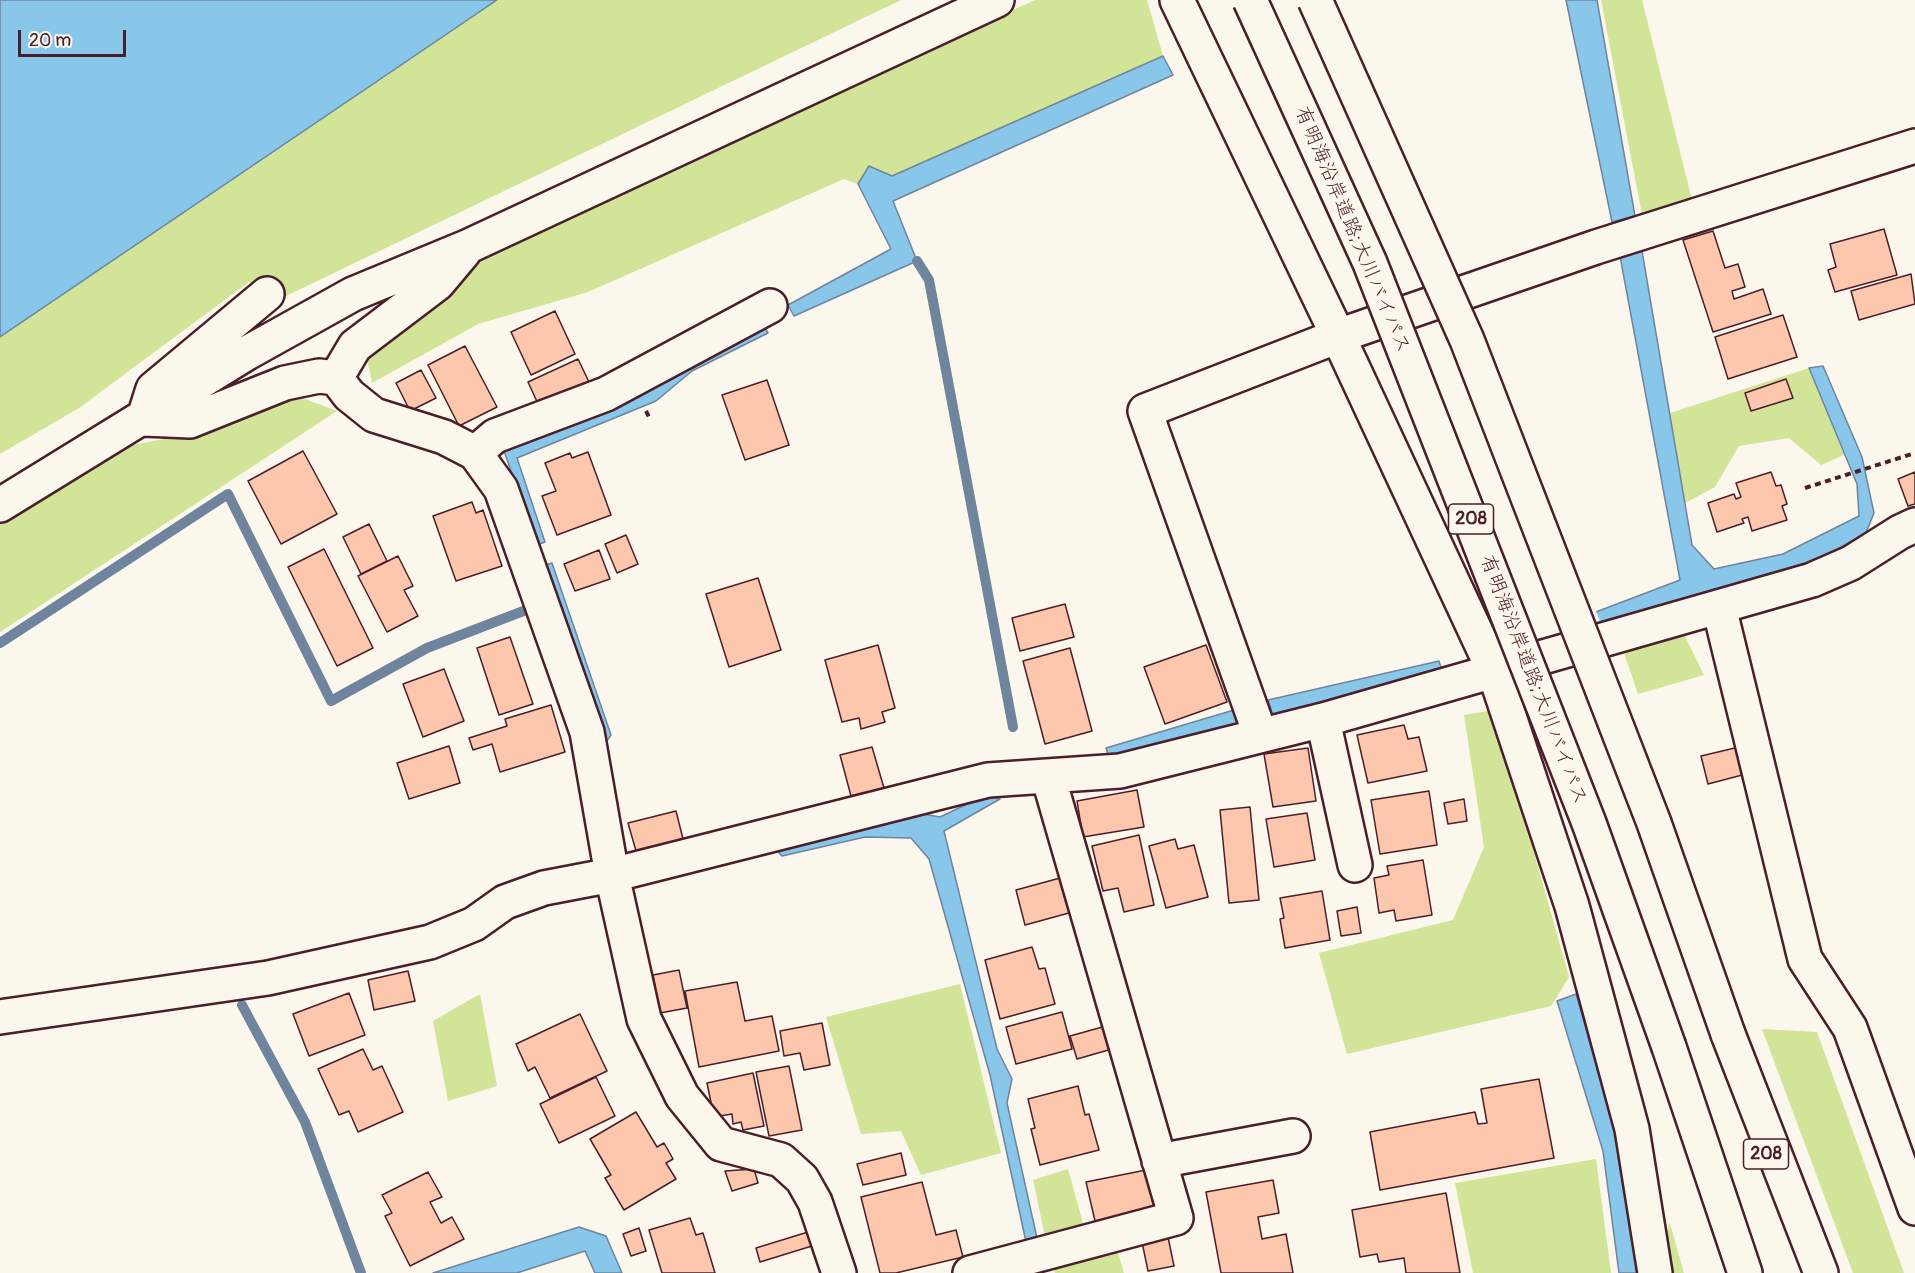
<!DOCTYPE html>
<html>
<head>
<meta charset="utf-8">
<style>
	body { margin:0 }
	#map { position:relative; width:1915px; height:1273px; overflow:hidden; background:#fbf7ec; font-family:Pangolin,sans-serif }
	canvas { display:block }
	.scale { position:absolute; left:18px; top:30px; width:108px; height:27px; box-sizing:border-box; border:3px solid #4a1f2b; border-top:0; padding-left:8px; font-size:18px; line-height:21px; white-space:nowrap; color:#4a1f2b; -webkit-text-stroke:4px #fbf7ec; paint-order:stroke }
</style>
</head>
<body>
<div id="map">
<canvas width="1915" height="1273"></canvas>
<div class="scale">20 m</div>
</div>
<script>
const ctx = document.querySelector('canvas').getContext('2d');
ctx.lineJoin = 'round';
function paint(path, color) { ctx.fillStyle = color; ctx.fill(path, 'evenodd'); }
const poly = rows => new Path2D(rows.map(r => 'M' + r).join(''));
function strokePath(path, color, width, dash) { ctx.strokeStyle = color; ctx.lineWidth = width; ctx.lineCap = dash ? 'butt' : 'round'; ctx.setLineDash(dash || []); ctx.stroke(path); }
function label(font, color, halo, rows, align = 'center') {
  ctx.font = font + ' Pangolin,"Klee One",sans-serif'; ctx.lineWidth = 5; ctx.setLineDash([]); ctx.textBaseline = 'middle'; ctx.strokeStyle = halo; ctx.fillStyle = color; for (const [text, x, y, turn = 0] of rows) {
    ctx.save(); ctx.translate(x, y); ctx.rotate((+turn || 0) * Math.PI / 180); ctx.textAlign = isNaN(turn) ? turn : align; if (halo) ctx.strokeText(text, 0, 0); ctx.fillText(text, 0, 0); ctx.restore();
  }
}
paint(poly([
	[497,0,901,0,286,296,249,282,79,408,0,454,0,337],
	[1035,0,1147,0,1163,56,892,176,869,166,858,184,844,179,588,292,478,324,372,383,366,353,475,255],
	[1601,0,1642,0,1693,204,1643,220],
	[1809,368,1844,455,1821,465,1789,438,1739,446,1715,487,1685,503,1670,413],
	[294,395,337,411,0,632,0,520,127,446,211,430],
	[1682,630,1704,675,1638,694,1622,647],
	[1494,710,1569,977,1551,1006,1347,1054,1319,953,1453,920,1484,847,1464,715],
	[960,984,1001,1153,921,1175,901,1131,861,1134,826,1017],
	[480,994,497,1086,448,1101,433,1021],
	[1762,1029,1817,1032,1904,1273,1853,1273],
	[1596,1159,1611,1273,1473,1273,1455,1183],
	[1068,1169,1084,1227,1045,1236,1033,1180],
	[1670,1223,1684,1273,1668,1273,1663,1239],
	[1117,1249,1124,1273,1055,1273,1051,1262]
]), '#d1e498');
const water = poly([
	[0,0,497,0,0,337,0,0],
	[1566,0,1597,0,1635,216,1612,222,1566,0],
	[1163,56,1173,75,893,201,917,261,794,316,788,305,891,249,858,184,869,166,892,176,1163,56],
	[1642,251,1692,545,1714,569,1783,554,1859,516,1857,484,1809,368,1823,366,1862,457,1874,513,1866,533,1822,558,1563,638,1559,626,1680,580,1620,256,1642,251],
	[761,321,768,333,692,371,656,401,517,458,545,542,537,545,504,451,639,397,678,367,761,321],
	[552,563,611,735,604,745,545,565,552,563],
	[1439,661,1443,674,1273,716,1268,700,1439,661],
	[1234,710,1237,725,1109,757,1106,748,1234,710],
	[984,796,1000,799,944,831,997,1049,1012,1079,1007,1103,1037,1238,1026,1242,990,1075,929,859,911,838,865,837,782,856,777,851,918,813,940,817,984,796],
	[1576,994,1613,1123,1627,1145,1646,1273,1619,1273,1603,1151,1557,1001,1576,994],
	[579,1227,606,1236,622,1273,595,1273,585,1251,517,1273,433,1273,579,1227]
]);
paint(water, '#88c7e9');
strokePath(water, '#6f849d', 1.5);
paint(poly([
	[1595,609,1603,629,1561,640,1557,624]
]), '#fbf7ec');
strokePath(poly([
	[917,261,929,280,1013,727],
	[0,643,228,494,331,701,427,648,526,610],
	[242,1005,305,1122,361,1273]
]), '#6f849d', 10);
const building = poly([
	[1884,229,1897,275,1835,292,1828,270,1836,267,1830,244,1884,229],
	[1713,231,1725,268,1738,264,1745,287,1732,291,1734,299,1763,289,1771,314,1713,332,1683,240,1713,231],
	[1911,274,1915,304,1859,320,1851,291,1911,274],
	[555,311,575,354,531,375,511,332,555,311],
	[1783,315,1797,357,1728,379,1715,337,1783,315],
	[465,346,497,407,459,426,428,365,465,346],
	[578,359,589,382,539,406,528,382,578,359],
	[421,370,436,398,410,411,396,383,421,370],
	[1786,379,1793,398,1751,411,1745,393,1786,379],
	[767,380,789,445,745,460,722,395,767,380],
	[303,451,337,514,281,544,248,481,303,451],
	[588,452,611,515,557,535,542,496,556,491,545,463,570,453,572,458,588,452],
	[1771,472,1776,486,1781,485,1787,504,1782,506,1787,520,1752,531,1748,517,1742,519,1744,523,1717,532,1708,503,1734,494,1736,499,1741,497,1736,483,1771,472],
	[1915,472,1915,504,1908,506,1898,479,1915,472],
	[472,502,476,513,483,510,502,566,456,581,433,516,472,502],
	[369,524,387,561,361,574,343,537,369,524],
	[626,535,638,564,617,573,605,544,626,535],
	[324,549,373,648,337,666,288,567,324,549],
	[599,550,610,579,575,591,564,564,599,550],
	[398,556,413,586,404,590,418,616,387,632,358,576,398,556],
	[758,578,781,650,729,667,706,594,758,578],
	[1065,604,1074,637,1020,651,1012,618,1065,604],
	[510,637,533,704,499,715,477,648,510,637],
	[878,645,895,708,882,712,885,722,861,729,859,718,842,722,825,660,878,645],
	[1206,645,1227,702,1165,724,1144,667,1206,645],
	[1070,648,1092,731,1045,744,1023,661,1070,648],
	[444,669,464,721,423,737,403,684,444,669],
	[551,705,565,752,500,772,492,744,473,750,469,738,507,726,505,719,551,705],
	[1404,725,1408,739,1419,737,1427,771,1368,783,1357,735,1404,725],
	[449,746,460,783,409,799,397,763,449,746],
	[872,747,884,788,851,796,840,755,872,747],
	[1739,747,1746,774,1708,784,1701,756,1739,747],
	[1308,748,1316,801,1273,807,1264,754,1308,748],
	[1137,790,1144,827,1083,837,1077,801,1137,790],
	[1429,791,1437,845,1380,854,1371,800,1429,791],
	[1464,799,1467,821,1448,824,1444,803,1464,799],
	[1250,807,1259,900,1229,903,1220,810,1250,807],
	[676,811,683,839,636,851,628,823,676,811],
	[1307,813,1315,860,1274,867,1266,819,1307,813],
	[1139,835,1154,905,1124,912,1118,888,1103,891,1092,846,1139,835],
	[1175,839,1178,849,1194,845,1208,897,1166,908,1149,846,1175,839],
	[1423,860,1432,915,1396,921,1394,910,1379,913,1374,878,1389,875,1387,866,1423,860],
	[1060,878,1069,913,1025,925,1016,890,1060,878],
	[1322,891,1330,940,1285,948,1280,919,1284,918,1280,898,1322,891],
	[1357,907,1361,933,1341,936,1337,911,1357,907],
	[1032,947,1039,969,1045,968,1055,1004,1000,1019,985,960,1032,947],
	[679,970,687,1008,660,1013,653,975,679,970],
	[408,971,415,1001,374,1010,368,980,408,971],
	[737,982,745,1021,772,1016,779,1051,699,1067,685,991,737,982],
	[349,993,365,1035,309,1056,293,1014,349,993],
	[1062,1012,1072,1049,1016,1064,1006,1027,1062,1012],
	[580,1014,607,1071,550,1098,535,1067,528,1071,516,1044,580,1014],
	[822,1023,830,1065,804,1070,800,1053,784,1056,780,1031,822,1023],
	[1106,1026,1112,1049,1077,1059,1070,1036,1106,1026],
	[363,1049,373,1070,382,1066,403,1112,358,1132,349,1111,339,1115,318,1069,363,1049],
	[789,1066,802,1130,769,1136,756,1072,789,1066],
	[753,1073,764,1126,743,1130,741,1122,733,1124,732,1114,714,1117,707,1083,753,1073],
	[596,1077,615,1116,559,1143,540,1104,596,1077],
	[1539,1079,1554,1158,1380,1190,1370,1132,1475,1112,1478,1124,1487,1123,1481,1089,1539,1079],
	[1078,1086,1085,1115,1089,1114,1099,1150,1040,1165,1031,1129,1035,1128,1028,1099,1078,1086],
	[636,1112,657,1147,664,1143,673,1159,666,1163,676,1179,624,1210,605,1178,611,1175,590,1139,636,1112],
	[901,1153,906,1175,863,1185,857,1164,901,1153],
	[754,1169,758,1183,732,1191,725,1171,754,1169],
	[1146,1170,1154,1207,1095,1221,1086,1182,1146,1170],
	[428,1172,442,1197,430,1202,441,1223,452,1217,464,1239,410,1266,385,1216,392,1213,382,1195,428,1172],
	[1273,1180,1279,1213,1258,1217,1262,1239,1286,1234,1293,1273,1221,1273,1206,1192,1273,1180],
	[922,1182,936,1235,956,1230,963,1257,896,1273,880,1273,861,1197,922,1182],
	[1446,1193,1460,1273,1406,1273,1404,1258,1379,1262,1377,1254,1360,1257,1352,1210,1446,1193],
	[690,1218,696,1235,703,1233,715,1273,662,1273,649,1230,690,1218],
	[639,1228,646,1251,631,1256,623,1234,639,1228],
	[808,1232,812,1246,760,1262,756,1248,808,1232],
	[1168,1237,1174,1266,1148,1271,1142,1242,1168,1237]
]);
paint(building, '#fcc7ad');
strokePath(building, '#4a1f2b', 1.5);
const minor = poly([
	[1177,0,1338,336,1494,671,1572,906,1632,1129,1655,1273],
	[336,378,355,346,438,283,464,252],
	[146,411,153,389,267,294],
	[144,419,190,421,285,383,319,376,336,378,349,395,374,415,444,437,475,453,501,489,587,732,612,875,644,1019,682,1096,721,1144,781,1160,802,1179,815,1202,839,1273],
	[475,453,495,436,606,394,770,306],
	[0,505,247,353,353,294,469,246,997,0],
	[1719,607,1805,959,1850,1028,1915,1208],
	[1323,720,1355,865],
	[1260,734,1145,411,1338,336,1596,247,1915,146],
	[0,1017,268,978,430,942,474,924,505,902,544,888,612,875,988,780,1120,771,1323,720,1812,580,1851,563,1900,532,1915,525],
	[1159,1161,1293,1136],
	[970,1273,1176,1218,1048,776]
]);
const highway = poly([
	[1728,1034,1821,1273],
	[1669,1047,1745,1273]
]);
strokePath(minor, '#4a1f2b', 38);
strokePath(highway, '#4a1f2b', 38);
strokePath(poly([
	[646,411,650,419],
	[1805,488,1915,453]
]), '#4a1f2b', 4, [6, 4.5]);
strokePath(minor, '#fbf7ec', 33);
strokePath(highway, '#fbf7ec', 33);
const highwayBridge = poly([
	[1250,0,1370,263,1589,823,1669,1047],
	[1315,0,1467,340,1654,823,1728,1034]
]);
strokePath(highwayBridge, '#4a1f2b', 38, []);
strokePath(highwayBridge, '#fbf7ec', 33);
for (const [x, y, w] of [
	[1471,519,45],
	[1766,1154,45]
]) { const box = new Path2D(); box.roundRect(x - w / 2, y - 15, w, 30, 4.5); ctx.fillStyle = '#fbf7ec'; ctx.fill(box); strokePath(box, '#4a1f2b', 1.5); }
label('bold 18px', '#4a1f2b', null, [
	["208",1471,519],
	["208",1766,1154]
]);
label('20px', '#4a1f2b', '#fbf7ec', [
	["有明海沿岸道路;大川バイパス",1352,230,67],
	["有明海沿岸道路;大川バイパス",1533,680,69]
]);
</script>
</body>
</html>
